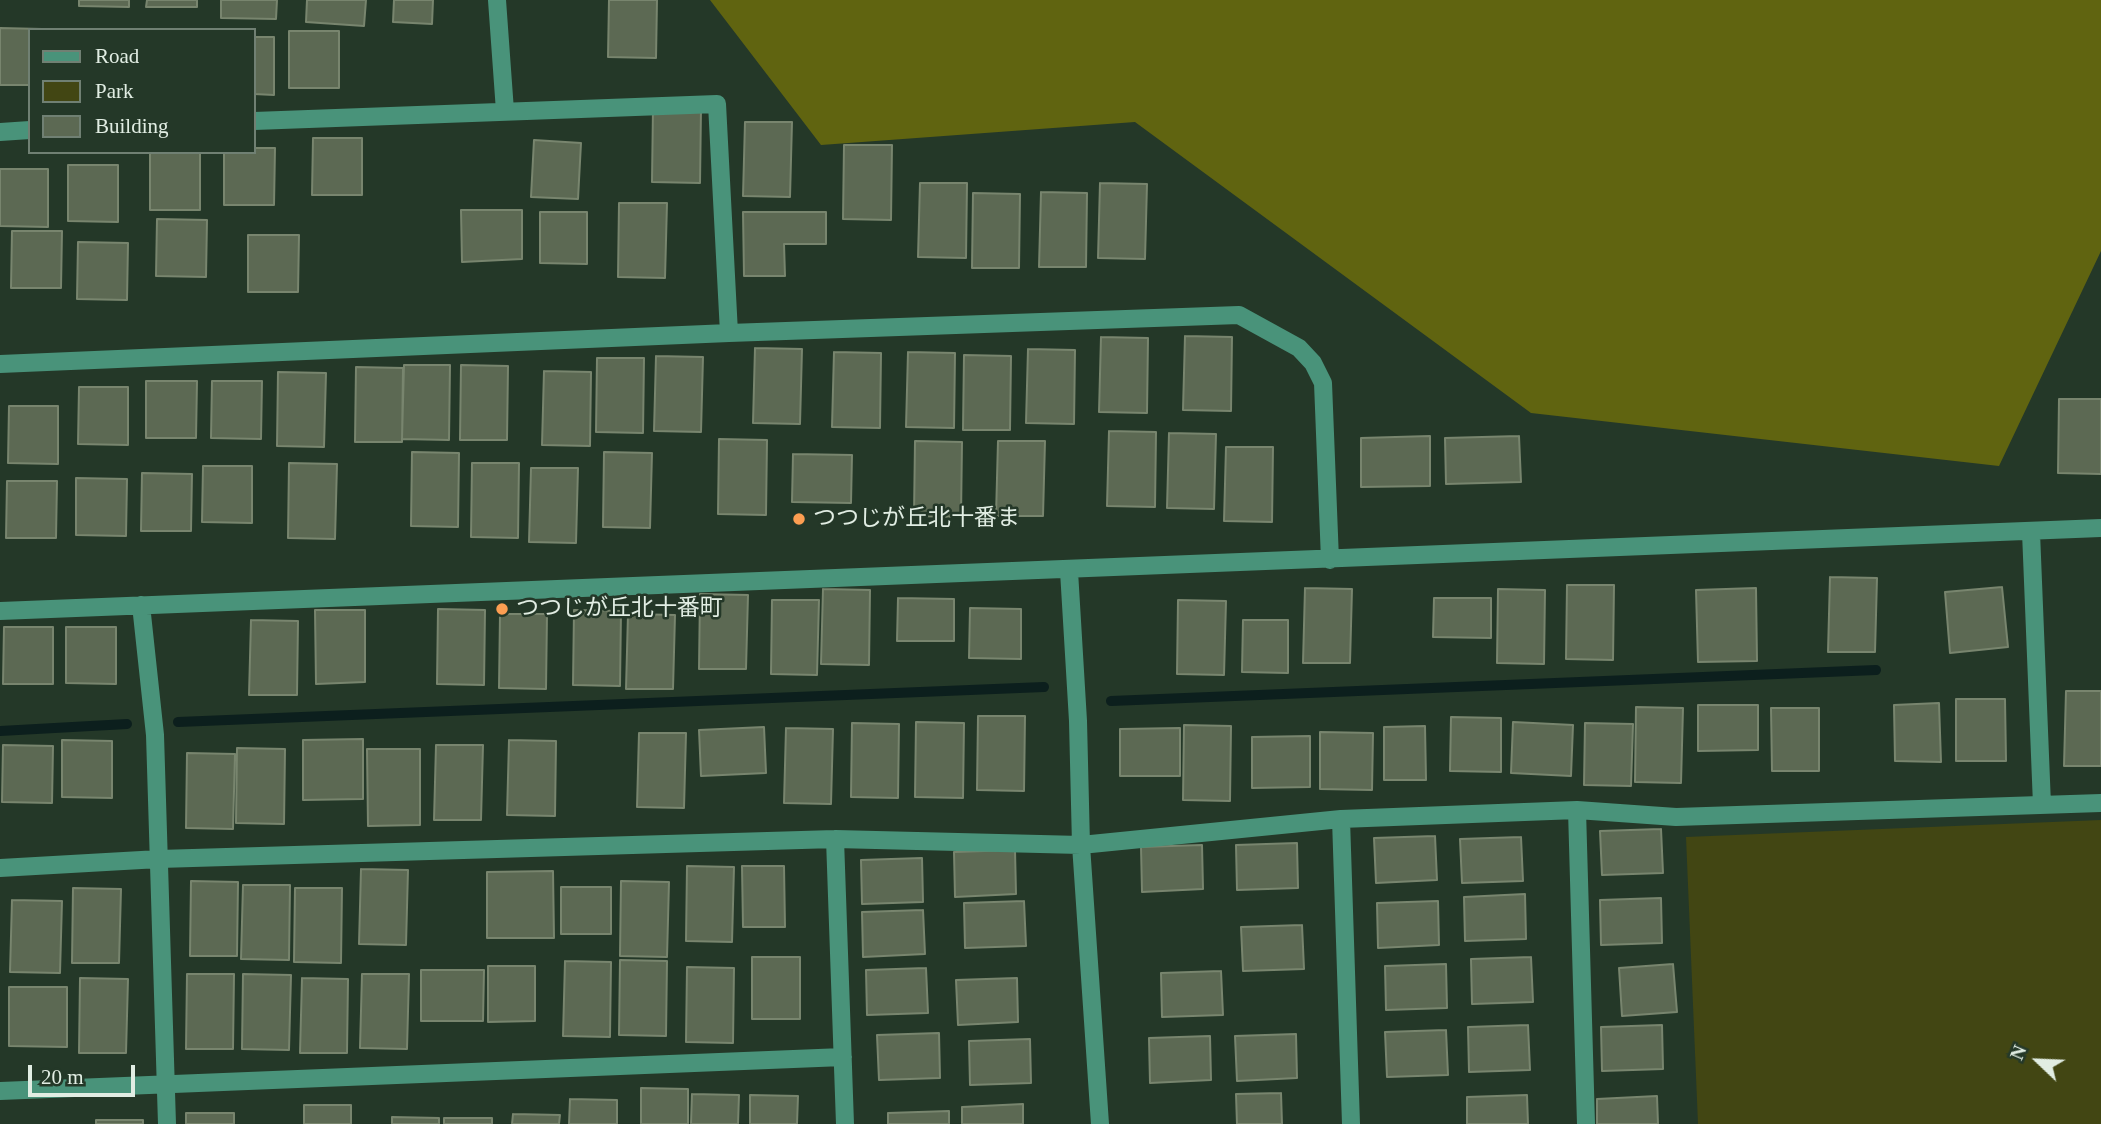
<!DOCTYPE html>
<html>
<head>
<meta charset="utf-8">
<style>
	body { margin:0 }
	#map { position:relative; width:2101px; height:1124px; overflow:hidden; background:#243828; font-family:"Times New Roman",serif }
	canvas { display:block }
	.legend { position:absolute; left:28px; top:28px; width:228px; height:126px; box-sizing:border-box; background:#243828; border:2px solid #708073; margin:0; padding:9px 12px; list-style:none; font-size:21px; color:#e1ede3 }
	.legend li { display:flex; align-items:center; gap:14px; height:35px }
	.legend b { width:35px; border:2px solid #708073 }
	.north { position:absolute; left:2003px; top:1026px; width:70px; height:70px; -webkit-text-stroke:5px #243828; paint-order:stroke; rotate:293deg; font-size:19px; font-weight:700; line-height:28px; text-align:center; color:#e1ede3 }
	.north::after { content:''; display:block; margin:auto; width:24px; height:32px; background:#e1ede3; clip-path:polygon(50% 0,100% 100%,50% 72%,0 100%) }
	.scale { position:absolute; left:28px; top:1065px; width:107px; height:32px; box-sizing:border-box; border:4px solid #e1ede3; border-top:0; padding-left:9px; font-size:21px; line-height:24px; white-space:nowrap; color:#e1ede3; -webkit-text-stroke:5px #243828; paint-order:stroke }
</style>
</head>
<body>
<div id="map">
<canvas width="2101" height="1124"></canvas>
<ul class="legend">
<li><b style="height:9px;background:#49937a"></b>Road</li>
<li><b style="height:19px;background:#424613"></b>Park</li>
<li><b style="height:19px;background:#5c6953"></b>Building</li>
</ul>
<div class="north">N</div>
<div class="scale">20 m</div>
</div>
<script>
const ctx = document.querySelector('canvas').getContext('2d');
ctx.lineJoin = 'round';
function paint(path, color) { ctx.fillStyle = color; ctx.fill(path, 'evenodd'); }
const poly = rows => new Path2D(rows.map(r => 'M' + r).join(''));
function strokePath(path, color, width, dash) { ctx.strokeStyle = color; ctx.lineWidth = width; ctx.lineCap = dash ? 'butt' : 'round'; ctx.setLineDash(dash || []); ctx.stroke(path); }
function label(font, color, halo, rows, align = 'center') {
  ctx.font = font + ' "Times New Roman","Noto Sans JP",serif'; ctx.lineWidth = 5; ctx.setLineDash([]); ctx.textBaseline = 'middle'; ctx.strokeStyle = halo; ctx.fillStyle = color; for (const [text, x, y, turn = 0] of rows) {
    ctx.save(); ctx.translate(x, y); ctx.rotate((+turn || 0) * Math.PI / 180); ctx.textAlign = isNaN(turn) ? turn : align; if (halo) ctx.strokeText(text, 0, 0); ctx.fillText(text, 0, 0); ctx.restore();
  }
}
paint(poly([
	[2101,820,2101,1124,1698,1124,1686,837]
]), '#424613');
paint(poly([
	[710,0,2101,0,2101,251,1999,466,1531,413,1135,122,821,145]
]), '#606410');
strokePath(poly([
	[1111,701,1876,670],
	[178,722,1044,687],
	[0,731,127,724]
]), '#0c1f1d', 10);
const building = poly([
	[79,0,129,0,129,7,79,6,79,0],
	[147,0,197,0,197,7,146,7,147,0],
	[221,0,277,0,276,19,221,18,221,0],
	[307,0,366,0,364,26,306,22,307,0],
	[394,0,433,0,432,24,393,22,394,0],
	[609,0,657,0,656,58,608,57,609,0],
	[0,28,42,29,30,30,30,85,0,85,0,28],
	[289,31,339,31,339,88,289,88,289,31],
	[254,37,274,37,274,95,254,94,254,37],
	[653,107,701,108,700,183,652,182,653,107],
	[745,122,792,122,790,197,743,196,745,122],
	[313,138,362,138,362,195,312,195,313,138],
	[534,140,581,143,578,199,531,197,534,140],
	[844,145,892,145,891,220,843,219,844,145],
	[254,148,275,148,274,205,224,205,224,152,254,152,254,148],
	[150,153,200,153,200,210,150,210,150,153],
	[68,165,118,165,118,222,68,221,68,165],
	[0,169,48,169,48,227,0,226,0,169],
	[920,183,967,183,966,258,918,257,920,183],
	[1100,183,1147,184,1145,259,1098,258,1100,183],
	[1041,192,1087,193,1086,267,1039,267,1041,192],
	[973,193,1020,194,1019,268,972,268,973,193],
	[619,203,667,203,665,278,618,277,619,203],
	[461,210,522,210,522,259,462,262,461,210],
	[540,212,587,212,587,264,540,263,540,212],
	[743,212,826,212,826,244,784,244,785,276,744,276,743,212],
	[157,219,207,220,206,277,156,276,157,219],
	[12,231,62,231,61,288,11,288,12,231],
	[248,235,299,235,298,292,248,292,248,235],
	[78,242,128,243,127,300,77,299,78,242],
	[1185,336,1232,337,1231,411,1183,410,1185,336],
	[1101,337,1148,338,1147,413,1099,412,1101,337],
	[755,348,802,349,800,424,753,423,755,348],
	[1028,349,1075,350,1074,424,1026,423,1028,349],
	[834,352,881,353,880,428,832,427,834,352],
	[908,352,955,353,954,428,906,427,908,352],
	[964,355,1011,356,1010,430,963,430,964,355],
	[656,356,703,357,701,432,654,431,656,356],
	[597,358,644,358,643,433,596,432,597,358],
	[404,365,450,365,449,440,402,439,404,365],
	[461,365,508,366,507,440,460,440,461,365],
	[356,367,403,368,402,442,355,442,356,367],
	[544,371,591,372,590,446,542,445,544,371],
	[278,372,326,373,324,447,277,446,278,372],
	[146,381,197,381,196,438,146,438,146,381],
	[212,381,262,381,261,439,211,438,212,381],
	[79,387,128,387,128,445,78,444,79,387],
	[2059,399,2101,399,2101,474,2058,473,2059,399],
	[9,406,58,406,58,464,8,463,9,406],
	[1109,431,1156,432,1155,507,1107,506,1109,431],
	[1169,433,1216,434,1214,509,1167,508,1169,433],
	[1430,436,1430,486,1361,487,1361,438,1430,436],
	[1519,436,1521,482,1446,484,1445,438,1519,436],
	[719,439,767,440,766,515,718,514,719,439],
	[915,441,962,442,961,517,914,516,915,441],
	[998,441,1045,441,1043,516,996,516,998,441],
	[1226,447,1273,447,1272,522,1224,521,1226,447],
	[412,452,459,453,458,527,411,526,412,452],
	[604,452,652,453,650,528,603,527,604,452],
	[793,454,852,455,851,503,792,502,793,454],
	[289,463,337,464,335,539,288,538,289,463],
	[472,463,519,463,518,538,471,537,472,463],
	[203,466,252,466,252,523,202,522,203,466],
	[531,468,578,468,576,543,529,542,531,468],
	[142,473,192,474,191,531,141,531,142,473],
	[76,478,127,479,126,536,76,535,76,478],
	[7,481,57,481,56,538,6,538,7,481],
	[1830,577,1877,578,1875,652,1828,652,1830,577],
	[1567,585,1614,585,1613,660,1566,659,1567,585],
	[2002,587,2008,647,1950,653,1945,592,2002,587],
	[1305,588,1352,589,1350,663,1303,663,1305,588],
	[1756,588,1757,661,1698,662,1696,590,1756,588],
	[823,589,870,590,869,665,821,664,823,589],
	[1498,589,1545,590,1544,664,1497,663,1498,589],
	[700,594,748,595,746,669,699,669,700,594],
	[898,598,954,599,954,641,897,641,898,598],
	[1434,598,1491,598,1491,638,1433,637,1434,598],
	[772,600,819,600,817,675,771,674,772,600],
	[1178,600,1226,601,1224,675,1177,674,1178,600],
	[970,608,1021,609,1021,659,969,658,970,608],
	[438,609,485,610,484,685,437,684,438,609],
	[315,610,365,610,365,682,316,684,315,610],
	[574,610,621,611,620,686,573,685,574,610],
	[500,614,547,614,546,689,499,688,500,614],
	[628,614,675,615,673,689,626,689,628,614],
	[251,620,298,621,297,695,249,695,251,620],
	[1243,620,1288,620,1288,673,1242,672,1243,620],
	[4,627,53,627,53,684,3,684,4,627],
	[66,627,116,627,116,684,66,683,66,627],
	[2066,691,2101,691,2101,766,2064,766,2066,691],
	[1956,699,2005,699,2006,761,1956,761,1956,699],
	[1939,703,1941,762,1895,761,1894,705,1939,703],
	[1698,705,1758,705,1758,750,1698,751,1698,705],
	[1636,707,1683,708,1681,783,1635,782,1636,707],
	[1771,708,1819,708,1819,771,1772,771,1771,708],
	[978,716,1025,716,1024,791,977,790,978,716],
	[1451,717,1501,718,1501,772,1450,771,1451,717],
	[916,722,964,723,963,798,915,797,916,722],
	[1513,722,1573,725,1571,776,1511,773,1513,722],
	[852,723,899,724,898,798,851,797,852,723],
	[1585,723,1633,724,1631,786,1584,785,1585,723],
	[1184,725,1231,726,1230,801,1183,800,1184,725],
	[1425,726,1426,780,1384,780,1384,727,1425,726],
	[764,727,766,773,701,776,699,730,764,727],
	[786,728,833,729,831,804,784,803,786,728],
	[1180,728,1180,776,1120,776,1120,729,1180,728],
	[1320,732,1373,733,1372,790,1320,789,1320,732],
	[639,733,686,733,684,808,637,807,639,733],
	[1310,736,1310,787,1252,788,1252,737,1310,736],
	[363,739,363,799,303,800,303,740,363,739],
	[62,740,112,741,112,798,62,797,62,740],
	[509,740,556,741,555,816,507,815,509,740],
	[3,745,53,746,52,803,2,802,3,745],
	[436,745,483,745,481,820,434,820,436,745],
	[237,748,285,749,284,824,236,823,237,748],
	[367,749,420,749,420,825,368,826,367,749],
	[187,753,235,754,233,829,186,828,187,753],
	[1661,829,1663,873,1602,875,1600,831,1661,829],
	[1435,836,1437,880,1376,883,1374,838,1435,836],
	[1521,837,1523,881,1462,883,1460,839,1521,837],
	[1297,843,1298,888,1237,890,1236,845,1297,843],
	[1202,845,1203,889,1142,892,1141,847,1202,845],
	[1015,850,1016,894,955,897,954,852,1015,850],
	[922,858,923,902,862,904,861,860,922,858],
	[687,866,734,867,732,942,686,941,687,866],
	[742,866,784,866,785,927,743,927,742,866],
	[361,869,408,870,406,945,359,944,361,869],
	[553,871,554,938,487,938,487,872,553,871],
	[191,881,238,882,237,956,190,956,191,881],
	[621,881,669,882,667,957,620,956,621,881],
	[243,885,290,885,289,960,241,959,243,885],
	[561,887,611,887,611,934,561,934,561,887],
	[73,888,121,889,119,963,72,963,73,888],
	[295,888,342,888,341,963,294,962,295,888],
	[1525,894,1526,939,1465,941,1464,897,1525,894],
	[1661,898,1662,943,1601,945,1600,900,1661,898],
	[12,900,62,901,60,973,10,972,12,900],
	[1024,901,1026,946,965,948,964,903,1024,901],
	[1438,901,1439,945,1378,948,1377,903,1438,901],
	[923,910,925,954,863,957,862,912,923,910],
	[1302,925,1304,969,1243,971,1241,927,1302,925],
	[752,957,800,957,800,1019,752,1019,752,957],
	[1531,957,1533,1002,1472,1004,1471,959,1531,957],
	[620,960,667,961,666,1036,619,1035,620,960],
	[565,961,611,962,610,1037,563,1036,565,961],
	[1446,964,1447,1008,1386,1010,1385,966,1446,964],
	[1673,964,1677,1012,1622,1016,1619,968,1673,964],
	[488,966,535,966,535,1021,488,1022,488,966],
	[687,967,734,968,733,1043,686,1042,687,967],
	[926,968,928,1013,867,1015,866,970,926,968],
	[421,970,484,970,483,1021,421,1021,421,970],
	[1221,971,1223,1015,1162,1017,1161,973,1221,971],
	[187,974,234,974,233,1049,186,1049,187,974],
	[243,974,291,975,289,1050,242,1049,243,974],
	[362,974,409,974,407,1049,360,1048,362,974],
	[80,978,128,979,126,1053,79,1053,80,978],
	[302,978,348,979,347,1053,300,1053,302,978],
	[1017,978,1018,1022,958,1025,956,980,1017,978],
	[9,987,67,987,67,1047,9,1046,9,987],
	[1528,1025,1530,1070,1469,1072,1468,1027,1528,1025],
	[1662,1025,1663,1069,1602,1071,1601,1027,1662,1025],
	[1446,1030,1448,1075,1387,1077,1385,1032,1446,1030],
	[939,1033,940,1078,879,1080,877,1035,939,1033],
	[1296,1034,1297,1078,1237,1081,1235,1036,1296,1034],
	[1210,1036,1211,1080,1150,1083,1149,1038,1210,1036],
	[1030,1039,1031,1083,970,1085,969,1041,1030,1039],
	[641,1088,688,1089,688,1124,641,1124,641,1088],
	[1281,1093,1282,1124,1237,1124,1236,1094,1281,1093],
	[692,1094,739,1095,738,1124,691,1124,692,1094],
	[750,1095,798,1096,797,1124,750,1124,750,1095],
	[1527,1095,1528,1124,1467,1124,1467,1097,1527,1095],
	[1657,1096,1658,1124,1597,1124,1597,1099,1657,1096],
	[570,1099,617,1100,617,1124,569,1124,570,1099],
	[1023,1104,1023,1124,962,1124,962,1107,1023,1104],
	[304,1105,351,1105,351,1124,304,1124,304,1105],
	[949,1111,949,1124,888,1124,888,1113,949,1111],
	[186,1113,234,1113,234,1124,186,1124,186,1113],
	[513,1114,560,1115,559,1124,512,1124,513,1114],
	[392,1117,439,1118,439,1124,392,1124,392,1117],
	[444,1118,492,1118,492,1124,444,1124,444,1118],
	[96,1120,143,1120,143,1124,96,1124,96,1120]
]);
paint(building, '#5c6953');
strokePath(building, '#78856e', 2);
strokePath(poly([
	[497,0,505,111],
	[254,121,717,104,729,333,1239,315,1299,348,1313,363,1323,383,1330,560],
	[0,132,30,130],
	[0,364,729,333],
	[2031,532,2042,805],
	[1069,571,1078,721,1081,845,1100,1124],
	[141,605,155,735,167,1124],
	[0,611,2101,528],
	[1577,810,1586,1124],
	[1341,819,1351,1124],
	[835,839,845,1124],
	[0,868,159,859,835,839,1081,845,1341,819,1577,810,1676,817,2101,803],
	[0,1091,843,1057]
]), '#49937a', 18);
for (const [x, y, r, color] of [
	[799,519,7,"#fc9e52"],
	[502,609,7,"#fc9e52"]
]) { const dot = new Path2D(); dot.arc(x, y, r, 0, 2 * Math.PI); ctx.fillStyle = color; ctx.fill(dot); strokePath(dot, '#243828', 2.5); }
label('23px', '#e1ede3', '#243828', [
	["つつじが丘北十番ま",813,519],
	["つつじが丘北十番町",516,609]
], 'left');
</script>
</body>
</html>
